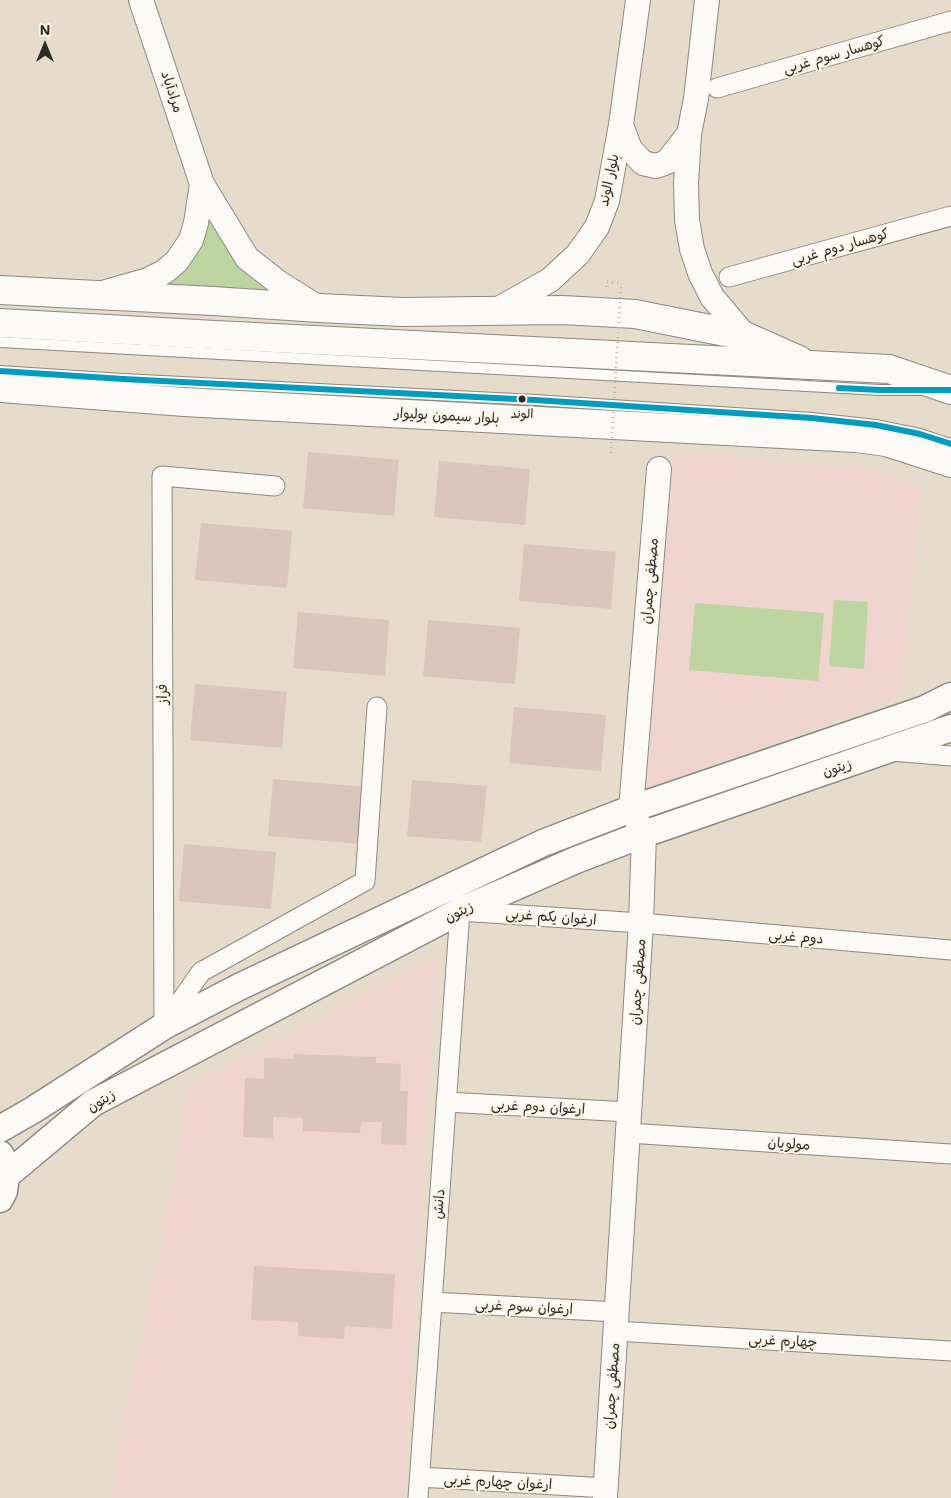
<!DOCTYPE html>
<html>
<head>
<meta charset="utf-8">
<style>
	body { margin:0 }
	#map { position:relative; width:951px; height:1498px; overflow:hidden; background:#e7dbcb; font-family:Mali,sans-serif }
	canvas { display:block }
	.north { position:absolute; left:20px; top:20px; width:50px; height:50px; -webkit-text-stroke:4px #fcf5e5; paint-order:stroke; rotate:0deg; font-size:14px; font-weight:700; line-height:20px; text-align:center; color:#2b2b2b }
	.north::after { content:''; display:block; margin:auto; width:18px; height:22px; background:#2b2b2b; clip-path:polygon(50% 0,100% 100%,50% 72%,0 100%) }
</style>
</head>
<body>
<div id="map">
<canvas width="951" height="1498"></canvas>
<div class="north">N</div>
</div>
<script>
const ctx = document.querySelector('canvas').getContext('2d');
ctx.lineJoin = 'round';
function paint(path, color) { ctx.fillStyle = color; ctx.fill(path, 'evenodd'); }
const poly = rows => new Path2D(rows.map(r => 'M' + r).join(''));
function strokePath(path, color, width, dash) { ctx.strokeStyle = color; ctx.lineWidth = width; ctx.lineCap = dash ? 'butt' : 'round'; ctx.setLineDash(dash || []); ctx.stroke(path); }
function label(font, color, halo, rows, align = 'center') {
  ctx.font = font + ' Mali,"Playpen Sans Arabic",sans-serif'; ctx.lineWidth = 4; ctx.setLineDash([]); ctx.textBaseline = 'middle'; ctx.strokeStyle = halo; ctx.fillStyle = color; for (const [text, x, y, turn = 0] of rows) {
    ctx.save(); ctx.translate(x, y); ctx.rotate((+turn || 0) * Math.PI / 180); ctx.textAlign = isNaN(turn) ? turn : align; if (halo) ctx.strokeText(text, 0, 0); ctx.fillText(text, 0, 0); ctx.restore();
  }
}
paint(poly([
	[674,452,866,470,921,487,901,696,646,789],
	[437,958,417,1259,404,1498,112,1498,124,1417,162,1243,190,1084]
]), '#f0d4cf');
paint(poly([
	[210,218,275,293,154,289,181,272,196,254],
	[834,600,868,602,864,669,829,666],
	[695,603,824,613,818,681,689,670]
]), '#bed5a2');
paint(poly([
	[308,452,399,460,394,516,303,508],
	[439,461,530,469,525,525,434,517],
	[201,523,292,531,287,588,195,580],
	[524,544,616,552,611,609,519,601],
	[298,612,389,620,385,676,293,668],
	[428,620,520,628,515,684,423,676],
	[195,684,287,692,282,748,190,740],
	[514,707,606,715,601,771,509,763],
	[273,779,365,787,359,844,268,836],
	[412,780,487,786,481,842,407,836],
	[184,844,276,852,271,909,179,901],
	[293,1054,376,1057,376,1063,401,1064,400,1091,408,1091,406,1145,381,1144,382,1122,361,1122,360,1133,303,1131,303,1118,273,1117,273,1138,243,1137,245,1078,264,1079,264,1058,293,1059],
	[254,1266,395,1274,392,1329,345,1326,344,1339,298,1336,298,1322,251,1320]
]), '#dbc6bc');
const service = poly([
	[0,342,880,390,920,390],
	[0,371,123,379,535,400,812,418,876,425,920,434,951,444]
]);
const minor = poly([
	[717,88,951,21],
	[729,277,951,216],
	[892,751,951,756],
	[164,1025,201,972,365,881,377,707],
	[164,1026,162,476,275,486],
	[446,1102,629,1112],
	[628,1133,951,1154],
	[432,1302,617,1312],
	[616,1331,951,1351],
	[420,1477,606,1488],
	[418,1498,460,911,641,923,951,950]
]);
const tertiary = poly([
	[141,0,202,184,247,258,279,283,319,308],
	[707,0,696,99,689,134,686,183,687,220,692,249,700,273,712,297,745,336],
	[621,125,630,149,643,163,656,166,667,162,689,134],
	[106,292,148,280,164,272,177,261,191,240,196,223,202,184],
	[495,311,550,280,578,254,597,227,607,201,621,125,638,0],
	[605,1498,641,923,644,834,631,809,659,469]
]);
const secondary = poly([
	[0,1129,33,1110,164,1026,239,987,543,843,631,809,925,709,951,696],
	[0,1154,4,1161,6,1176,4,1191,0,1199],
	[6,1176,93,1103,460,911,576,860,644,834,951,728]
]);
const primary = poly([
	[0,290,213,301,319,308,402,312,562,310,635,314,745,336,799,360],
	[0,323,215,335,889,369,951,390],
	[0,388,184,402,856,438,886,442,951,463]
]);
strokePath(service, '#8e8881', 12);
strokePath(minor, '#8e8881', 21);
strokePath(tertiary, '#8e8881', 26);
strokePath(secondary, '#8e8881', 29);
strokePath(primary, '#8e8881', 30);
strokePath(poly([
	[607,287,607,282,621,283]
]), '#bcbbb7', 3, [1, 4]);
strokePath(service, '#fbfaf7', 10);
strokePath(minor, '#fbfaf7', 19);
strokePath(tertiary, '#fbfaf7', 24);
strokePath(secondary, '#fbfaf7', 26);
strokePath(primary, '#fbfaf7', 28);
strokePath(poly([
	[611,453,621,283]
]), '#bcbbb7', 3, [1, 4]);
strokePath(poly([
	[0,371,123,379,535,400,812,418,876,425,920,434,951,444],
	[839,388,880,390,951,390]
]), '#049cbe', 6);
for (const [x, y, r, color] of [
	[522,399,4.5,"#2b2b2b"]
]) { const dot = new Path2D(); dot.arc(x, y, r, 0, 2 * Math.PI); ctx.fillStyle = color; ctx.fill(dot); strokePath(dot, '#fcf5e5', 2); }
label('13px', '#2b2b2b', '#fcf5e5', [
	["الوند",522,414]
]);
label('14px', '#2b2b2b', '#fcf5e5', [
	["کوهسار سوم غربی",834,55,-16],
	["مرادآباد",172,92,72],
	["بلوار الوند",609,180,-78],
	["کوهسار دوم غربی",840,247,-16],
	["بلوار سیمون بولیوار",447,416,3],
	["مصطفی چمران",650,581,-85],
	["فراز",163,694,-90],
	["زیتون",837,768,-18],
	["زیتون",459,912,-26],
	["ارغوان یکم غربی",551,917,4],
	["دوم غربی",796,937,5],
	["مصطفی چمران",638,982,-86],
	["زیتون",101,1101,-32],
	["ارغوان دوم غربی",538,1107,3],
	["مولویان",789,1144,4],
	["دانش",439,1204,-86],
	["ارغوان سوم غربی",524,1307,3],
	["چهارم غربی",783,1341,3],
	["مصطفی چمران",612,1386,-86],
	["ارغوان چهارم غربی",498,1482,3]
]);
</script>
</body>
</html>
